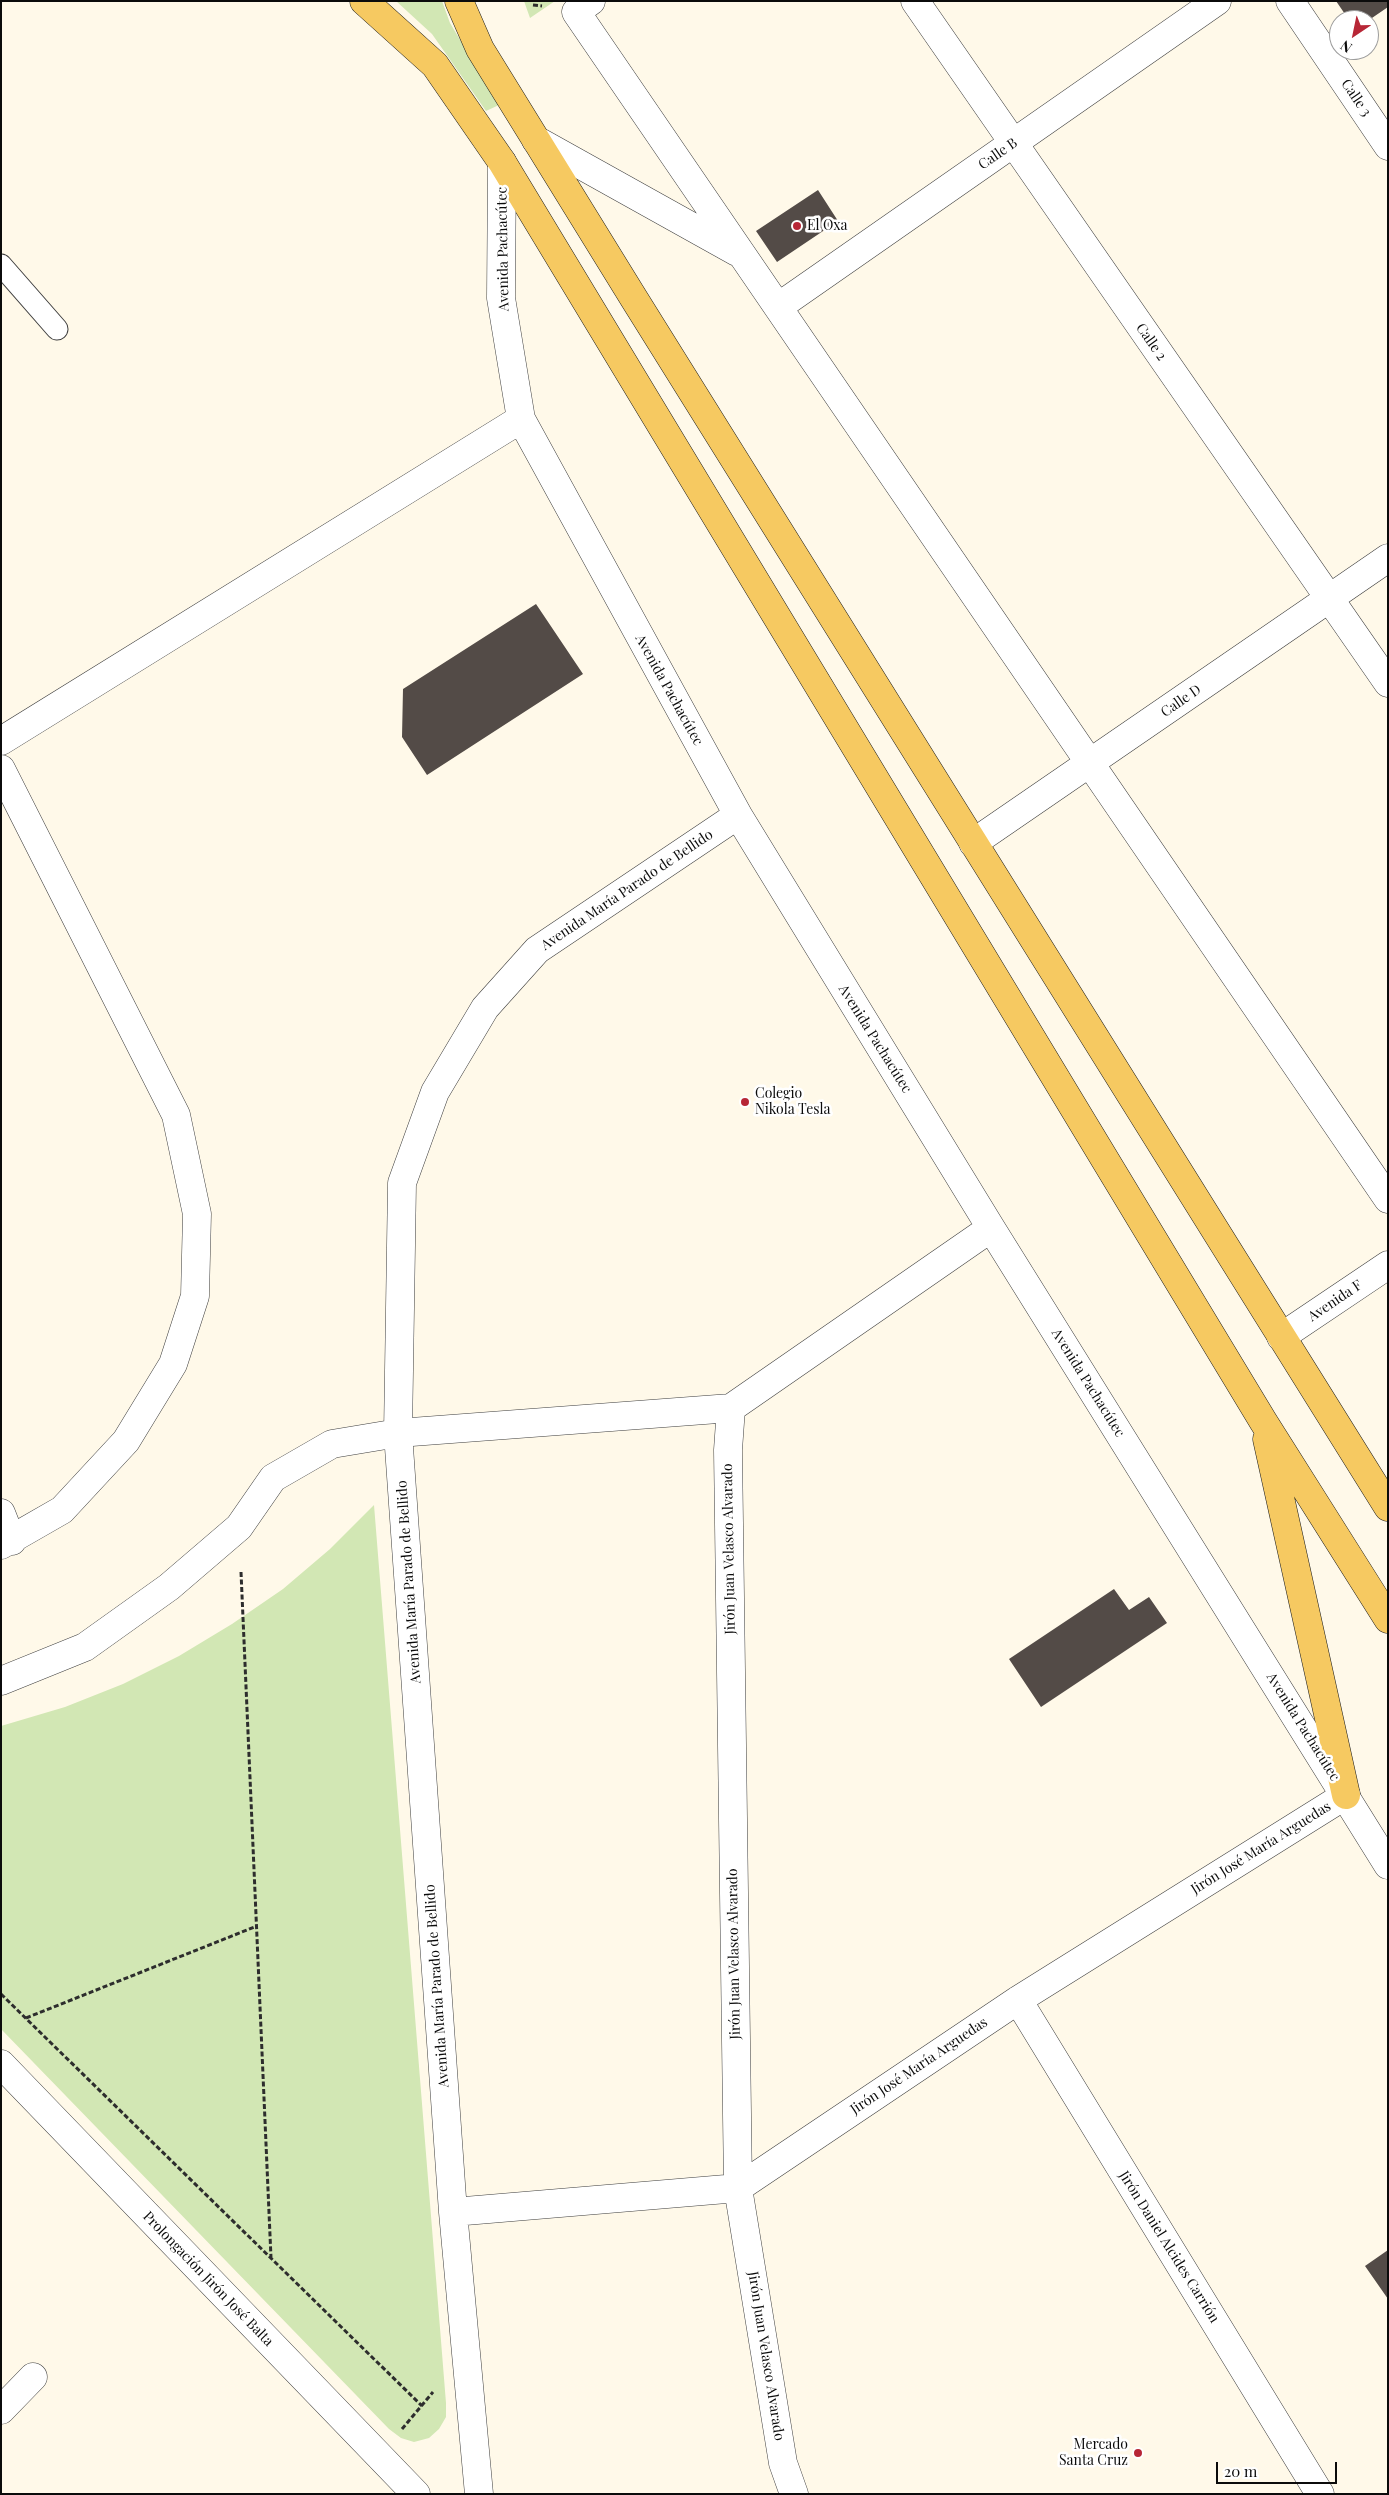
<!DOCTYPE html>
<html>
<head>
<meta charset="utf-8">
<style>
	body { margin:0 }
	#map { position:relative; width:1389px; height:2495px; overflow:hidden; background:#fff9e9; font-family:"Playfair Display",serif }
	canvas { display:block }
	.frame { position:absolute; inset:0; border:2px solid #0b0b0b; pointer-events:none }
	.north { position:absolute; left:1329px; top:10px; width:50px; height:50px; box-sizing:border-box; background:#fff; border:1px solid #9d9d9d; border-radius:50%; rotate:214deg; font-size:14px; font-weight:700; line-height:20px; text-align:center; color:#0b0b0b }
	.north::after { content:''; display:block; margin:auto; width:18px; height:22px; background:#b72636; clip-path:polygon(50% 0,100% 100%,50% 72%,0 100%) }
	.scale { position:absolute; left:1216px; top:2462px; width:121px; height:22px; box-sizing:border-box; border:2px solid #0b0b0b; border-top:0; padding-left:6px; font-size:15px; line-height:18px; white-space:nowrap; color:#0b0b0b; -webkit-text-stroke:4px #fff; paint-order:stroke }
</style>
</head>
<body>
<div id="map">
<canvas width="1389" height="2495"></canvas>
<div class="frame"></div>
<div class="north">N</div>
<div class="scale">20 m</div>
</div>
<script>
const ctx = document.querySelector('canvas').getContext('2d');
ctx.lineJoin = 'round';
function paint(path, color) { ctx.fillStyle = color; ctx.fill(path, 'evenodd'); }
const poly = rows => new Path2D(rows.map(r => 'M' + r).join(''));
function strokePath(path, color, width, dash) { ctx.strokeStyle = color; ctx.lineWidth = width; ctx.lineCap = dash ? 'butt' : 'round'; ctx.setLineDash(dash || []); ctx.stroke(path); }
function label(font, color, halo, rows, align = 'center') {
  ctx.font = font + ' "Playfair Display",serif'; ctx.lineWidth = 5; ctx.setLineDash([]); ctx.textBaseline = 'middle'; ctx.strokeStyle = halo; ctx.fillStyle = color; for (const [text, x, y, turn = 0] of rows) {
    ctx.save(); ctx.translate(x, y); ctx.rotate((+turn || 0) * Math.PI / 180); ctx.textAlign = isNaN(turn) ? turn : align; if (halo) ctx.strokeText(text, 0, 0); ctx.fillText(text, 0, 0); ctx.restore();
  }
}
paint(poly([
	[396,1,442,1,450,23,499,105,486,111,432,34],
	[524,1,555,1,530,18],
	[374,1505,446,2403,446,2417,439,2429,429,2438,414,2442,401,2438,389,2429,1,2029,1,1726,65,1707,123,1684,179,1656,232,1624,283,1589,330,1549]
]), '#d2e7b4');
paint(poly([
	[1336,1,1388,1,1388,7,1369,20,1349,20],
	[818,190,838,221,777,262,756,231],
	[536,604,583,674,427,775,402,737,403,689],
	[1114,1589,1129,1610,1149,1597,1167,1623,1041,1707,1009,1659],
	[1388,2250,1388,2299,1365,2266]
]), '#534b47');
const service = poly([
	[1,265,57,329]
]);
const minor = poly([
	[591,1,576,12,1388,1199],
	[915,1,1388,683],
	[1290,1,1388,146],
	[536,140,737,252],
	[502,162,501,298,521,419,738,815,991,1228,1388,1865],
	[778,307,1217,1],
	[1,741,521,419],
	[1,769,176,1115,197,1214,195,1296,173,1364,126,1441,62,1510,1,1545],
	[973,843,1388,558],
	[1281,1337,1388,1265],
	[731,1408,728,1450,738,2188,783,2463,794,2494],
	[1,1513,12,1541],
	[1,1681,85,1647,169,1587,239,1527,273,1478,332,1444,398,1433,731,1408,991,1228],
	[1018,2000,1320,2494],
	[1,2064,416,2494],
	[453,2212,738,2188,1018,2000,1346,1795],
	[1,2410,33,2377],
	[479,2494,453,2212,398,1433,402,1183,435,1092,485,1008,537,950,738,815]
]);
const primary = poly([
	[364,1,435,65,502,162,1263,1421,1388,1619],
	[459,1,480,49,633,297,1388,1507],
	[1267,1439,1346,1795]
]);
strokePath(service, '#3e3e3e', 23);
strokePath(minor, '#3e3e3e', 29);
strokePath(primary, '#1c1c1c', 29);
strokePath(poly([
	[533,5,542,6],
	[241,1572,271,2258],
	[1,1994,422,2406],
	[26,2018,257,1926],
	[402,2429,433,2392]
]), '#2d2d2d', 3, [5, 2.5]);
strokePath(service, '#fff', 21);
strokePath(minor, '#fff', 28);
strokePath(primary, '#f6c961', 28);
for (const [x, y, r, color] of [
	[797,226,5,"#b72636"],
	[745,1102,5,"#b72636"],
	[1138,2453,5,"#b72636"]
]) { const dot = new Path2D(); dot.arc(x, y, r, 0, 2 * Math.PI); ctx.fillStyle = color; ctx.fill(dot); strokePath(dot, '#fff', 2); }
label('14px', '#0b0b0b', '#fff', [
	["Calle 3",1356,98,56],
	["Calle B",998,154,-35],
	["Avenida Pachacútec",503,249,-91],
	["Calle 2",1151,342,55],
	["Avenida Pachacútec",669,690,61],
	["Calle D",1181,701,-35],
	["Avenida María Parado de Bellido",627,890,-34],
	["Avenida Pachacútec",875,1039,58],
	["Avenida F",1335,1301,-34],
	["Avenida Pachacútec",1088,1383,58],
	["Jirón Juan Velasco Alvarado",729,1549,-91],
	["Avenida María Parado de Bellido",409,1582,-94],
	["Avenida Pachacútec",1303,1727,58],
	["Jirón José María Arguedas",1261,1848,-32],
	["Jirón Juan Velasco Alvarado",734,1954,-91],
	["Avenida María Parado de Bellido",437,1986,-94],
	["Jirón José María Arguedas",919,2066,-34],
	["Jirón Daniel Alcides Carrión",1169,2247,58],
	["Prolongación Jirón José Balta",208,2279,46],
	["Jirón Juan Velasco Alvarado",766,2356,81]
]);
label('14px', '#0b0b0b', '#fff', [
	["El Oxa",807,226],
	["Colegio",755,1094],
	["Nikola Tesla",755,1110],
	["Mercado",1128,2445,"right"],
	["Santa Cruz",1128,2461,"right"]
], 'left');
</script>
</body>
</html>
